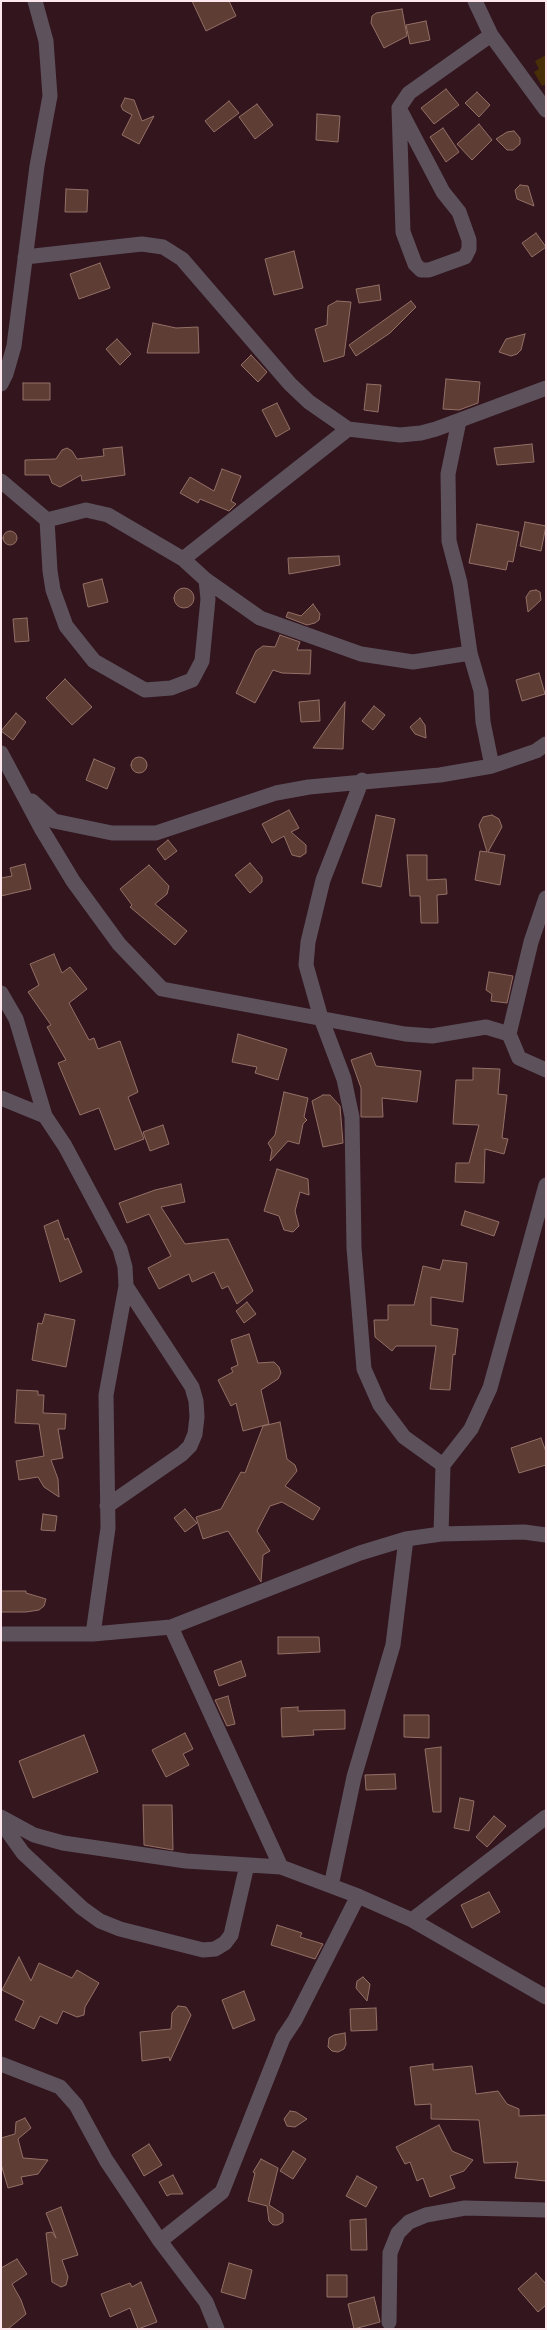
<!DOCTYPE html>
<html>
<head>
<meta charset="utf-8">
<style>
	body { margin:0 }
	#map { position:relative; width:547px; height:2330px; overflow:hidden; background:#33151e; font-family:"PT Sans",sans-serif }
	canvas { display:block }
	.frame { position:absolute; inset:0; border:2px solid #fee8ed; pointer-events:none }
</style>
</head>
<body>
<div id="map">
<canvas width="547" height="2330"></canvas>
<div class="frame"></div>
</div>
<script>
const ctx = document.querySelector('canvas').getContext('2d');
ctx.lineJoin = 'round';
function paint(path, color) { ctx.fillStyle = color; ctx.fill(path, 'evenodd'); }
const poly = rows => new Path2D(rows.map(r => 'M' + r).join(''));
function strokePath(path, color, width, dash) { ctx.strokeStyle = color; ctx.lineWidth = width; ctx.lineCap = dash ? 'butt' : 'round'; ctx.setLineDash(dash || []); ctx.stroke(path); }
paint(poly([
	[546,55,546,84,542,86,534,72,539,69,535,61]
]), '#492f08');
const building = poly([
	[192,1,229,1,236,16,206,31,192,1],
	[402,9,407,36,384,48,371,23,372,16,376,13,402,9],
	[426,21,430,40,410,44,406,25,426,21],
	[446,89,459,105,434,124,421,108,446,89],
	[477,92,490,105,479,117,465,103,477,92],
	[125,98,134,100,142,121,154,116,139,144,122,135,132,115,123,110,121,106,125,98],
	[229,101,239,113,214,132,205,121,229,101],
	[257,104,273,125,255,139,239,117,257,104],
	[317,114,340,116,338,142,316,140,317,114],
	[479,124,492,140,472,160,457,144,479,124],
	[443,128,459,152,446,162,430,137,443,128],
	[514,131,520,138,520,144,513,150,507,150,496,139,507,132,514,131],
	[520,185,528,186,534,206,517,199,515,190,520,185],
	[66,189,88,190,87,212,65,212,66,189],
	[536,233,546,247,532,257,522,243,536,233],
	[294,251,303,288,274,295,265,259,294,251],
	[100,263,110,288,79,299,70,274,100,263],
	[379,285,381,300,359,303,356,289,379,285],
	[337,301,351,302,344,356,324,362,315,329,327,325,328,306,337,301],
	[411,301,416,307,390,333,356,356,349,345,411,301],
	[153,323,176,328,198,327,199,353,147,353,153,323],
	[525,334,521,350,517,354,511,356,499,352,506,339,525,334],
	[117,339,131,354,120,365,106,349,117,339],
	[251,355,267,372,258,382,241,365,251,355],
	[446,379,480,382,478,403,459,410,443,409,446,379],
	[23,383,50,383,50,400,23,400,23,383],
	[367,384,381,385,378,412,364,410,367,384],
	[277,403,290,429,276,437,262,410,277,403],
	[532,444,534,462,497,465,494,448,532,444],
	[122,447,125,475,82,481,81,475,60,487,52,483,49,475,25,475,25,460,56,459,62,450,67,448,72,451,77,459,104,456,103,449,122,447],
	[222,469,241,476,231,501,236,504,229,511,200,499,198,503,180,493,190,477,214,491,222,469],
	[525,522,546,526,541,551,520,546,525,522],
	[477,524,519,532,513,562,508,561,506,570,469,563,477,524],
	'3 538a7 7 0 1 1 14 0a7 7 0 1 1-14 0Z',
	[339,556,340,565,289,574,288,558,339,556],
	[102,579,108,602,88,607,83,584,102,579],
	'174 598a10 10 0 1 1 20 0a10 10 0 1 1-20 0Z',
	[536,590,540,592,541,600,528,612,526,597,530,591,536,590],
	[313,604,320,614,319,620,315,623,307,625,286,617,288,612,301,616,313,604],
	[27,618,29,641,15,642,13,619,27,618],
	[280,635,300,642,297,650,311,650,310,674,282,673,273,670,255,703,236,693,256,651,263,646,275,647,280,635],
	[539,673,545,694,522,701,516,680,539,673],
	[65,679,92,707,72,725,46,698,65,679],
	[319,700,320,721,301,722,299,702,319,700],
	[345,702,343,749,313,748,345,702],
	[374,706,385,715,373,730,362,721,374,706],
	[16,713,26,722,13,740,1,731,16,713],
	[420,718,425,725,426,738,415,734,410,727,420,718],
	'131 765a8 8 0 1 1 16 0a8 8 0 1 1-16 0Z',
	[94,759,115,768,107,789,86,780,94,759],
	[289,810,299,828,291,832,306,845,306,853,300,857,292,855,284,836,272,843,262,824,289,810],
	[376,815,395,819,381,887,362,883,376,815],
	[492,815,499,819,502,827,488,852,505,855,500,885,475,880,480,851,487,852,479,825,483,817,492,815],
	[168,840,177,851,165,860,157,849,168,840],
	[407,855,427,855,427,880,446,879,447,894,437,895,438,923,421,923,420,896,410,896,407,855],
	[250,863,262,877,262,882,250,893,235,875,250,863],
	[25,864,31,889,1,896,1,878,12,876,10,868,25,864],
	[149,865,169,886,167,894,155,904,187,931,175,945,130,907,132,905,120,889,149,865],
	[54,954,62,973,70,967,87,989,69,1003,89,1040,94,1038,98,1049,120,1041,138,1092,128,1097,144,1139,115,1150,99,1108,80,1115,58,1063,66,1060,47,1027,51,1025,28,992,39,985,30,964,54,954],
	[489,972,513,976,507,1003,491,1001,492,994,486,990,489,972],
	[238,1034,287,1049,278,1080,255,1073,257,1067,232,1062,238,1034],
	[371,1053,376,1066,421,1071,417,1102,382,1098,383,1117,361,1117,361,1088,351,1060,371,1053],
	[473,1068,500,1069,498,1094,507,1095,502,1138,508,1139,504,1154,485,1149,484,1183,455,1182,456,1163,469,1163,479,1125,453,1124,456,1080,473,1080,473,1068],
	[284,1092,308,1098,304,1117,307,1120,303,1124,299,1144,288,1141,270,1161,272,1150,268,1143,275,1135,284,1092],
	[323,1095,330,1095,340,1106,343,1143,323,1147,312,1101,323,1095],
	[163,1125,169,1144,150,1151,143,1132,163,1125],
	[277,1169,308,1179,309,1195,300,1192,295,1211,299,1226,293,1232,284,1230,279,1216,264,1211,277,1169],
	[181,1184,185,1202,161,1207,185,1244,228,1239,253,1291,237,1304,228,1286,222,1289,214,1272,192,1282,189,1274,159,1289,148,1268,171,1256,149,1214,127,1223,119,1203,155,1190,181,1184],
	[465,1211,499,1222,494,1236,461,1225,465,1211],
	[58,1220,65,1240,68,1238,82,1272,60,1282,44,1226,58,1220],
	[443,1260,467,1263,463,1302,431,1297,431,1325,458,1329,455,1355,453,1354,450,1390,430,1389,436,1346,396,1346,392,1351,375,1337,374,1320,388,1320,388,1305,414,1305,423,1266,440,1270,443,1260],
	[247,1302,256,1314,244,1323,236,1311,247,1302],
	[45,1314,75,1320,66,1367,32,1360,38,1323,42,1324,45,1314],
	[249,1334,258,1363,274,1362,279,1367,281,1373,278,1379,261,1390,269,1424,243,1431,236,1403,231,1406,218,1380,233,1372,231,1368,238,1365,231,1340,249,1334],
	[17,1390,38,1391,38,1395,44,1395,43,1413,66,1414,65,1429,58,1429,63,1458,51,1460,58,1479,59,1497,44,1487,38,1477,19,1480,16,1461,44,1456,39,1424,15,1423,17,1390],
	[280,1422,287,1459,295,1465,297,1471,285,1486,320,1508,313,1520,282,1502,270,1506,257,1531,270,1551,263,1555,261,1582,228,1531,203,1539,196,1517,221,1509,241,1472,245,1473,263,1426,280,1422],
	[541,1438,546,1452,546,1465,519,1473,511,1448,541,1438],
	[185,1509,197,1523,185,1532,174,1518,185,1509],
	[43,1514,57,1516,55,1531,41,1530,43,1514],
	[1,1591,26,1591,26,1593,46,1599,44,1606,39,1610,26,1612,1,1612,1,1591],
	[278,1637,319,1637,320,1652,278,1654,278,1637],
	[241,1661,246,1676,219,1686,214,1671,241,1661],
	[228,1696,235,1724,227,1726,215,1700,228,1696],
	[298,1707,298,1711,345,1710,345,1729,313,1730,314,1735,282,1737,281,1708,298,1707],
	[404,1715,429,1715,429,1738,404,1737,404,1715],
	[185,1733,193,1749,183,1754,189,1765,166,1777,152,1750,185,1733],
	[84,1735,98,1772,33,1798,19,1761,84,1735],
	[441,1747,441,1812,433,1812,425,1749,441,1747],
	[395,1774,396,1789,366,1790,365,1775,395,1774],
	[460,1798,474,1801,469,1831,454,1828,460,1798],
	[143,1805,172,1805,173,1850,144,1845,143,1805],
	[494,1816,506,1826,487,1847,476,1837,494,1816],
	[489,1892,500,1912,472,1928,461,1905,489,1892],
	[277,1925,302,1933,300,1937,323,1944,315,1959,271,1945,277,1925],
	[19,1957,31,1981,39,1963,72,1978,77,1970,99,1983,85,2007,84,2015,77,2017,63,2011,57,2024,40,2016,34,2029,15,2020,24,2001,2,1990,19,1957],
	[363,1977,370,1984,367,2001,356,1988,357,1981,363,1977],
	[244,1991,255,2020,233,2029,222,2000,244,1991],
	[178,2006,186,2007,191,2015,170,2061,169,2057,142,2061,140,2032,171,2029,172,2013,178,2006],
	[376,2008,377,2030,351,2031,350,2009,376,2008],
	[345,2033,346,2044,344,2049,338,2052,332,2051,328,2047,329,2038,334,2035,345,2033],
	[433,2064,433,2070,472,2066,476,2094,498,2091,507,2104,519,2109,519,2116,546,2115,546,2181,515,2178,518,2162,484,2163,479,2120,431,2119,431,2104,415,2105,410,2067,433,2064],
	[290,2111,296,2112,307,2119,295,2127,287,2126,284,2119,290,2111],
	[25,2118,31,2128,18,2139,23,2158,48,2160,38,2174,21,2177,23,2184,8,2188,1,2164,1,2138,15,2134,16,2122,25,2118],
	[439,2125,452,2151,473,2160,464,2171,450,2176,455,2188,430,2197,423,2178,417,2181,410,2162,405,2164,396,2147,439,2125],
	[149,2144,162,2165,144,2176,132,2155,149,2144],
	[293,2151,306,2159,293,2179,280,2171,293,2151],
	[261,2159,278,2168,269,2205,283,2214,283,2222,278,2225,273,2225,269,2221,267,2206,248,2201,255,2173,253,2172,261,2159],
	[173,2175,183,2194,171,2194,167,2196,159,2182,173,2175],
	[357,2176,377,2187,366,2207,346,2196,357,2176],
	[61,2207,78,2255,62,2260,68,2277,66,2285,61,2287,52,2282,46,2233,52,2232,56,2238,46,2213,61,2207],
	[366,2219,367,2250,351,2250,350,2220,366,2219],
	[17,2259,27,2274,12,2284,21,2300,26,2314,8,2329,1,2329,1,2268,17,2259],
	[229,2263,252,2270,245,2299,221,2292,229,2263],
	[536,2273,546,2284,546,2305,538,2312,518,2289,536,2273],
	[327,2275,347,2275,347,2297,327,2297,327,2275],
	[141,2282,157,2322,138,2329,130,2308,110,2317,101,2294,130,2283,132,2287,141,2282],
	[374,2297,380,2322,354,2329,348,2304,374,2297]
]);
paint(building, '#5d3d34');
strokePath(building, '#947066', 1);
strokePath(poly([
	[475,1,491,35,546,110],
	[399,108,403,232,415,264,421,270,429,270,465,257,469,249,469,240,459,212,443,192,399,108,409,93,491,35],
	[25,257,142,244,163,247,182,259,290,384,309,402,348,429,400,435,421,433,436,429,546,388],
	[1,384,6,374,14,346,37,166,50,96,46,41,35,1],
	[459,421,448,474,449,541,460,583,470,653,481,691,483,722,492,766],
	[1,481,47,520,50,571,53,590,66,626,94,661,145,690,171,688,192,680,202,661,208,599,206,580,183,559,108,515,86,510,47,520],
	[183,559,348,429],
	[206,580,260,618,361,654,413,662,470,653],
	[1,753,41,828,73,881,119,944,162,989,405,1034,432,1036,486,1027,509,1034,519,1058,546,1070],
	[362,780,323,880,308,942,306,965,321,1018,344,1079,352,1117,354,1248,364,1369,380,1405,404,1437,443,1465],
	[32,801,54,821,112,833,156,833,276,793,309,787,440,775,492,766,536,751,546,744],
	[1,993,16,1019,45,1116],
	[509,1034,531,942,546,898],
	[1,1098,45,1116,65,1146,120,1249,125,1267,126,1286,106,1395,108,1528,93,1634],
	[107,1506,182,1454,190,1446,195,1434,197,1417,196,1401,192,1387,126,1286],
	[441,1534,443,1465,471,1429,490,1388,546,1185],
	[171,1627,281,1867,358,1896,412,1920,546,1997],
	[1,1634,93,1634,171,1627,360,1553,406,1539,441,1534,524,1532,546,1535],
	[1,1817,34,1835,63,1843,186,1861,281,1867],
	[1,1822,23,1853,82,1908,100,1921,120,1929,203,1950,215,1949,225,1943,231,1935,247,1865],
	[331,1886,354,1777,393,1645,406,1539],
	[412,1920,546,1817],
	[1,2064,60,2087,76,2105,106,2160,160,2241,206,2302,217,2329],
	[160,2241,222,2192,283,2038,295,2020,358,1896],
	[389,2322,390,2253,398,2233,409,2222,426,2215,465,2208,546,2210]
]), '#5d525c', 15);
</script>
</body>
</html>
